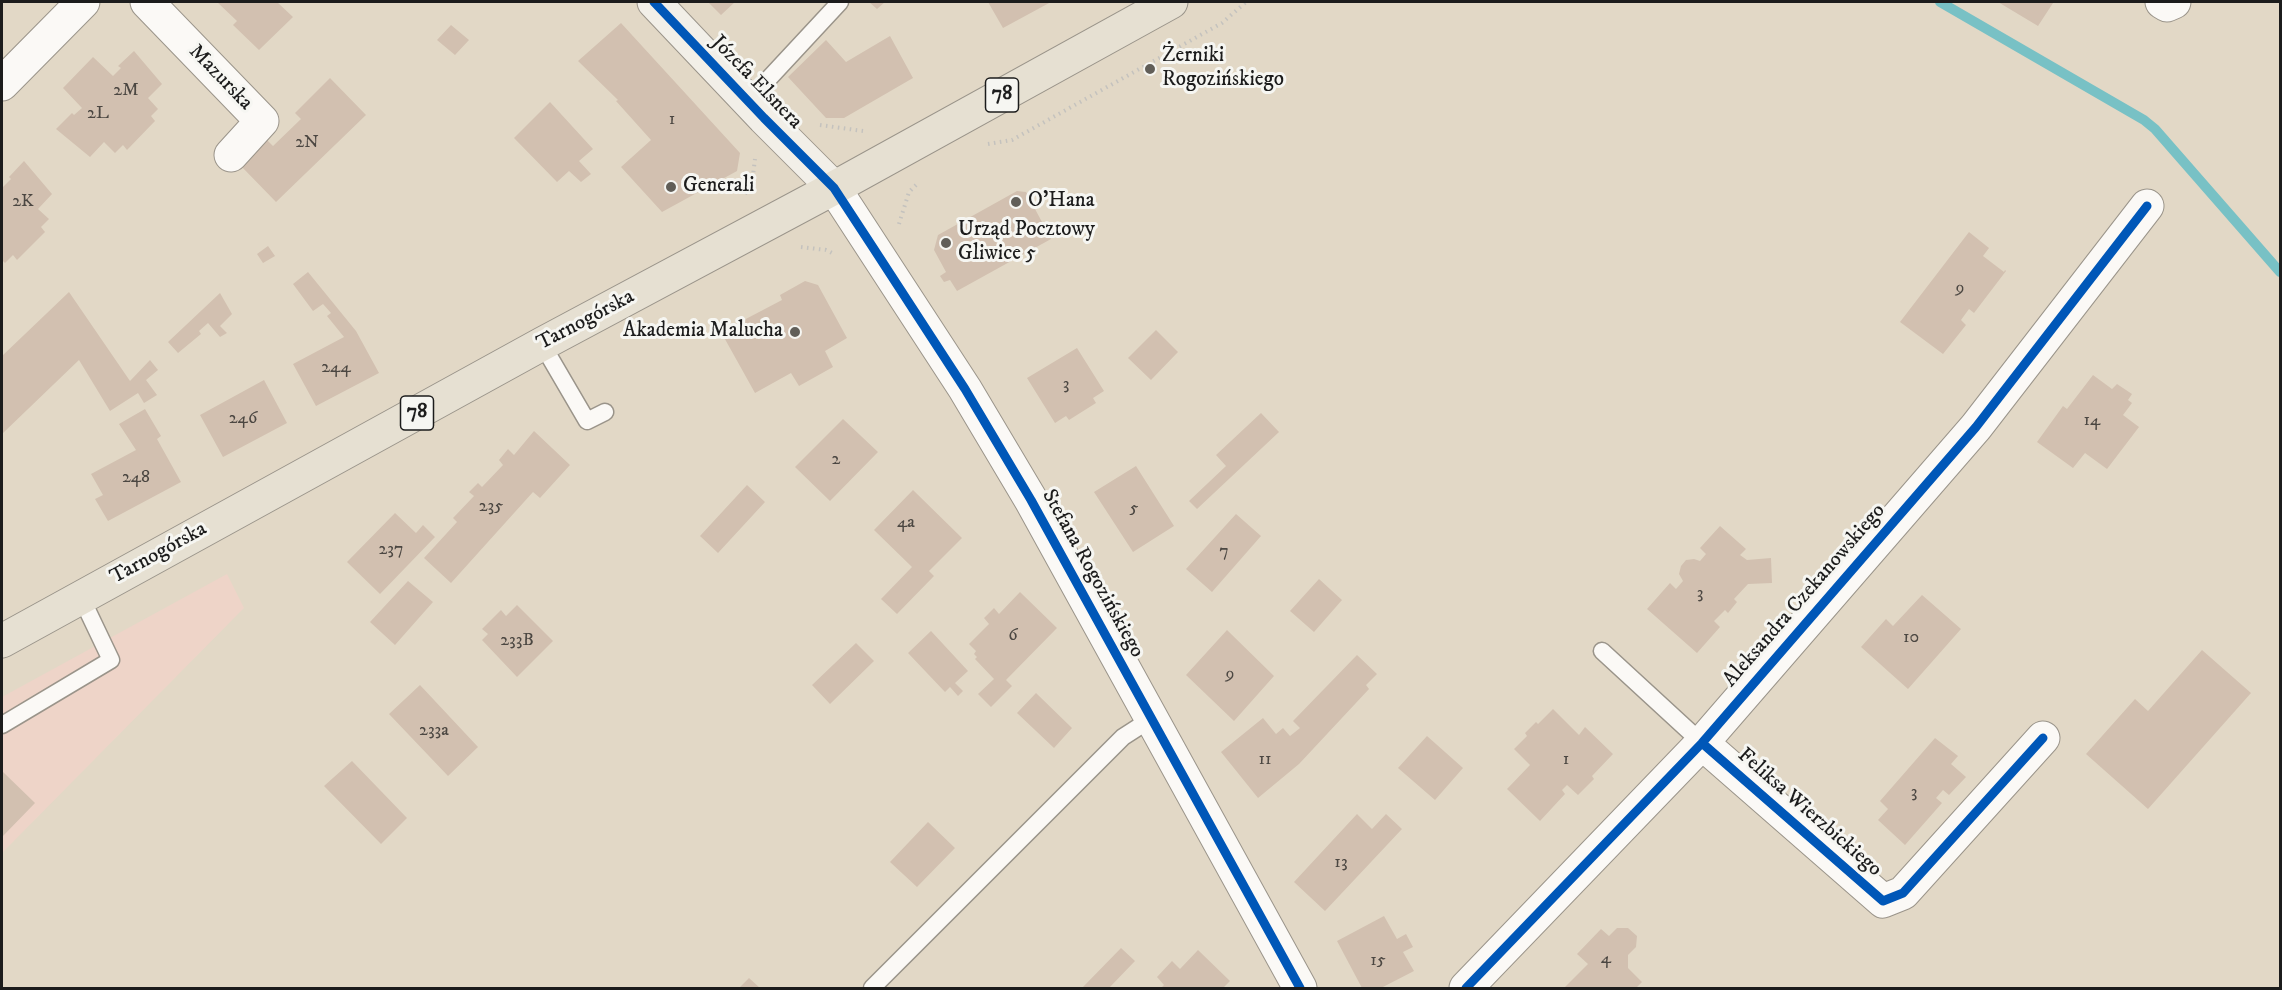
<!DOCTYPE html>
<html>
<head>
<meta charset="utf-8">
<style>
	body { margin:0 }
	#map { position:relative; width:2282px; height:990px; overflow:hidden; background:#e2d8c6; font-family:"IM FELL DW Pica",serif }
	canvas { display:block }
	.frame { position:absolute; inset:0; border:3px solid #1c1c1c; pointer-events:none }
</style>
</head>
<body>
<div id="map">
<canvas width="2282" height="990"></canvas>
<div class="frame"></div>
</div>
<script>
const ctx = document.querySelector('canvas').getContext('2d');
ctx.lineJoin = 'round';
function paint(path, color) { ctx.fillStyle = color; ctx.fill(path, 'evenodd'); }
const poly = rows => new Path2D(rows.map(r => 'M' + r).join(''));
function strokePath(path, color, width, dash) { ctx.strokeStyle = color; ctx.lineWidth = width; ctx.lineCap = dash ? 'butt' : 'round'; ctx.setLineDash(dash || []); ctx.stroke(path); }
function label(font, color, halo, rows, align = 'center') {
  ctx.font = font + ' "IM FELL DW Pica",serif'; ctx.lineWidth = 6; ctx.setLineDash([]); ctx.textBaseline = 'middle'; ctx.strokeStyle = halo; ctx.fillStyle = color; for (const [text, x, y, turn = 0] of rows) {
    ctx.save(); ctx.translate(x, y); ctx.rotate((+turn || 0) * Math.PI / 180); ctx.textAlign = isNaN(turn) ? turn : align; if (halo) ctx.strokeText(text, 0, 0); ctx.fillText(text, 0, 0); ctx.restore();
  }
}
paint(poly([
	[227,574,244,608,2,853,2,697]
]), '#eed4c8');
strokePath(poly([
	[1940,2,2144,120,2155,129,2280,272]
]), '#78c1c5', 10);
paint(poly([
	[217,2,277,2,293,17,259,50,233,25,237,21],
	[708,2,735,2,721,15],
	[869,2,885,2,877,9],
	[988,2,1051,2,1003,28],
	[1998,2,2050,2,2053,3,2038,26],
	[621,23,740,153,737,171,662,212,621,167,651,140,616,101,618,100,578,61],
	[451,25,469,40,455,55,437,40],
	[890,36,913,78,844,118,826,118,788,77,826,40,846,62],
	[134,51,162,84,148,98,158,109,151,116,155,121,127,150,123,145,115,153,104,142,90,157,56,129,72,113,74,115,82,108,63,88,93,57,113,76,121,68,118,66],
	[330,78,366,115,276,202,241,166,267,140,273,146,301,119,295,113],
	[550,102,593,149,579,161,591,174,581,182,569,171,557,182,514,138],
	[24,161,52,194,38,209,49,219,41,227,45,232,17,260,13,255,5,263,2,260,2,186,3,187,11,179,9,177],
	[1017,191,1026,192,1051,239,957,291,950,280,944,282,940,276,946,272,934,250,938,235],
	[1969,232,1989,248,1983,256,2004,272,2005,270,2006,271,1974,313,1969,309,1961,320,1966,325,1943,354,1900,322],
	[268,246,275,256,263,263,257,254],
	[308,272,356,331,379,373,316,406,293,364,344,337,327,316,331,313,323,304,313,311,293,284],
	[805,281,818,285,847,338,825,351,833,367,799,386,791,373,755,393,721,332,782,300,780,295],
	[69,292,130,381,150,360,158,370,146,380,157,395,144,403,138,393,110,411,79,360,2,434,2,356],
	[220,293,232,314,220,326,227,333,220,337,208,323,199,331,201,334,178,353,168,342],
	[1156,330,1178,352,1151,380,1128,358],
	[1077,348,1104,391,1093,398,1096,403,1069,420,1066,416,1055,423,1027,378],
	[2093,375,2112,389,2117,384,2132,394,2128,400,2132,403,2123,415,2139,427,2107,469,2085,453,2073,468,2037,442,2063,406,2067,409],
	[264,380,287,423,223,457,200,415],
	[145,409,161,436,157,439,181,482,108,521,95,499,103,495,91,474,136,450,119,424],
	[1261,413,1279,432,1197,509,1189,501,1226,466,1216,455],
	[843,419,878,452,830,501,795,467],
	[534,431,570,465,540,498,533,492,451,583,424,558,457,522,453,518,474,496,469,492,478,483,482,487,503,465,499,460,508,449,514,455],
	[1136,466,1174,526,1133,552,1094,492],
	[747,485,765,502,718,553,700,536],
	[913,490,962,538,929,571,934,576,897,614,881,599,912,567,874,530],
	[395,513,416,533,423,525,435,537,380,594,347,562],
	[1236,514,1261,536,1212,592,1186,569],
	[1720,526,1746,549,1740,555,1747,560,1771,558,1772,583,1748,584,1734,599,1737,602,1728,613,1725,610,1714,621,1720,627,1697,653,1647,609,1670,583,1676,589,1683,581,1679,574,1681,566,1686,560,1694,559,1700,561,1706,554,1700,548],
	[1319,579,1342,600,1314,632,1290,611],
	[408,581,433,602,395,645,370,622],
	[1020,592,1057,628,1006,680,1012,686,991,707,978,694,994,679,975,659,977,657,974,654,976,651,969,644,989,624,984,618,994,608,999,614],
	[1922,595,1961,629,1908,689,1861,647,1886,619,1893,626],
	[517,605,553,641,517,677,482,640,488,634,482,629,501,610,506,616],
	[1227,630,1274,676,1234,721,1186,675],
	[931,631,968,671,955,683,963,691,958,696,950,687,945,692,908,653],
	[856,643,874,661,830,704,812,685],
	[2202,650,2251,693,2148,809,2086,754,2135,699,2148,711],
	[1357,655,1377,674,1366,685,1369,689,1299,764,1258,798,1221,752,1263,718,1276,734,1283,728,1290,736,1300,728,1293,721],
	[420,685,478,747,448,776,389,714],
	[1036,693,1072,728,1054,748,1017,713],
	[1553,709,1579,735,1585,727,1613,754,1592,776,1594,779,1578,795,1567,785,1562,790,1565,794,1540,821,1507,789,1530,765,1514,749,1527,736,1525,733,1536,722,1538,724],
	[1427,736,1463,768,1435,800,1398,768],
	[1935,738,1958,756,1951,764,1966,777,1949,795,1943,790,1936,798,1942,803,1905,845,1878,820,1888,809,1880,801],
	[352,761,407,818,381,844,324,786],
	[2,771,35,803,2,837],
	[1357,814,1372,829,1386,814,1402,829,1325,911,1294,882],
	[928,822,955,848,917,887,890,862],
	[1384,916,1397,939,1406,934,1413,947,1403,952,1414,971,1381,988,1362,988,1337,941],
	[1617,928,1628,928,1637,936,1636,947,1628,955,1628,968,1642,982,1636,988,1564,988,1588,964,1577,954,1601,929,1609,936],
	[1121,948,1135,961,1109,988,1082,988],
	[1198,950,1230,981,1223,988,1161,988,1164,985,1157,977,1172,961,1180,969],
	[749,978,760,988,739,988]
]), '#d2c0b0');
const lane = poly([
	[748,101,840,2],
	[542,344,587,421,605,412],
	[1602,651,1702,743],
	[2,725,111,660,81,597],
	[872,988,1123,737,1151,719]
]);
const street = poly([
	[147,2,262,121,231,155],
	[2162,2,2167,5,2174,2],
	[2,84,83,2],
	[834,188,965,389,1031,500,1300,988],
	[1702,743,1883,901,1903,893,2043,738],
	[1466,988,1702,743,1976,427,2147,206]
]);
const secondary = poly([
	[654,2,764,118,834,188]
]);
const primary = poly([
	[2,641,542,344,834,188,1171,2]
]);
strokePath(lane, '#9a948a', 19);
strokePath(street, '#9a948a', 35);
strokePath(secondary, '#9a948a', 35);
strokePath(primary, '#9a948a', 35);
strokePath(poly([
	[820,125,863,131],
	[988,144,1012,140,1222,23,1246,2],
	[745,194,752,183,755,159],
	[899,224,909,192,916,185],
	[801,247,826,250,834,254]
]), '#c4c2be', 4, [1.5, 4.5]);
strokePath(lane, '#fbf9f6', 16);
strokePath(street, '#fbf9f6', 33);
strokePath(secondary, '#f2efe8', 33);
strokePath(primary, '#e6e0d2', 33);
strokePath(poly([
	[654,2,764,118,834,188,872,246,965,389,1031,500,1300,988],
	[1702,743,1883,901,1903,893,2043,738],
	[1466,988,1702,743,1976,427,2147,206]
]), '#0057b8', 9);
for (const [x, y, r, color] of [
	[1150,69,6,"#615e58"],
	[671,187,6,"#615e58"],
	[1016,202,6,"#615e58"],
	[946,243,6,"#615e58"],
	[795,332,6,"#615e58"]
]) { const dot = new Path2D(); dot.arc(x, y, r, 0, 2 * Math.PI); ctx.fillStyle = color; ctx.fill(dot); strokePath(dot, '#f6f6f2', 2); }
label('18px', '#4c4742', null, [
	["2M",126,91],
	["2L",98,114],
	["1",672,120],
	["2N",307,143],
	["2K",23,202],
	["9",1960,289],
	["244",336,368],
	["3",1066,385],
	["246",243,419],
	["14",2092,421],
	["2",836,460],
	["248",136,478],
	["235",491,507],
	["5",1134,509],
	["4a",906,523],
	["237",391,550],
	["7",1224,552],
	["3",1700,594],
	["6",1013,636],
	["10",1911,638],
	["233B",517,641],
	["9",1230,675],
	["233a",434,731],
	["11",1265,760],
	["1",1566,760],
	["3",1914,793],
	["13",1341,863],
	["4",1606,959],
	["15",1378,961]
]);
for (const [x, y, w] of [
	[1002,95,33],
	[417,413,33]
]) { const box = new Path2D(); box.roundRect(x - w / 2, y - 17, w, 34, 4.5); ctx.fillStyle = '#f6f6f2'; ctx.fill(box); strokePath(box, '#1c1c1c', 1.5); }
label('bold 20px', '#1c1c1c', null, [
	["78",1002,95],
	["78",417,413]
]);
label('21px', '#1c1c1c', '#f6f6f2', [
	["Żerniki",1162,57],
	["Rogozińskiego",1162,81],
	["Generali",683,187],
	["O'Hana",1028,202],
	["Urząd Pocztowy",958,231],
	["Gliwice 5",958,255],
	["Akademia Malucha",783,332,"right"]
], 'left');
label('21px', '#1c1c1c', '#f6f6f2', [
	["Mazurska",220,78,46],
	["Józefa Elsnera",756,83,46],
	["Tarnogórska",586,321,-28],
	["Tarnogórska",159,554,-29],
	["Stefana Rogozińskiego",1092,574,61],
	["Aleksandra Czekanowskiego",1805,596,-49],
	["Feliksa Wierzbickiego",1809,813,41]
]);
</script>
</body>
</html>
